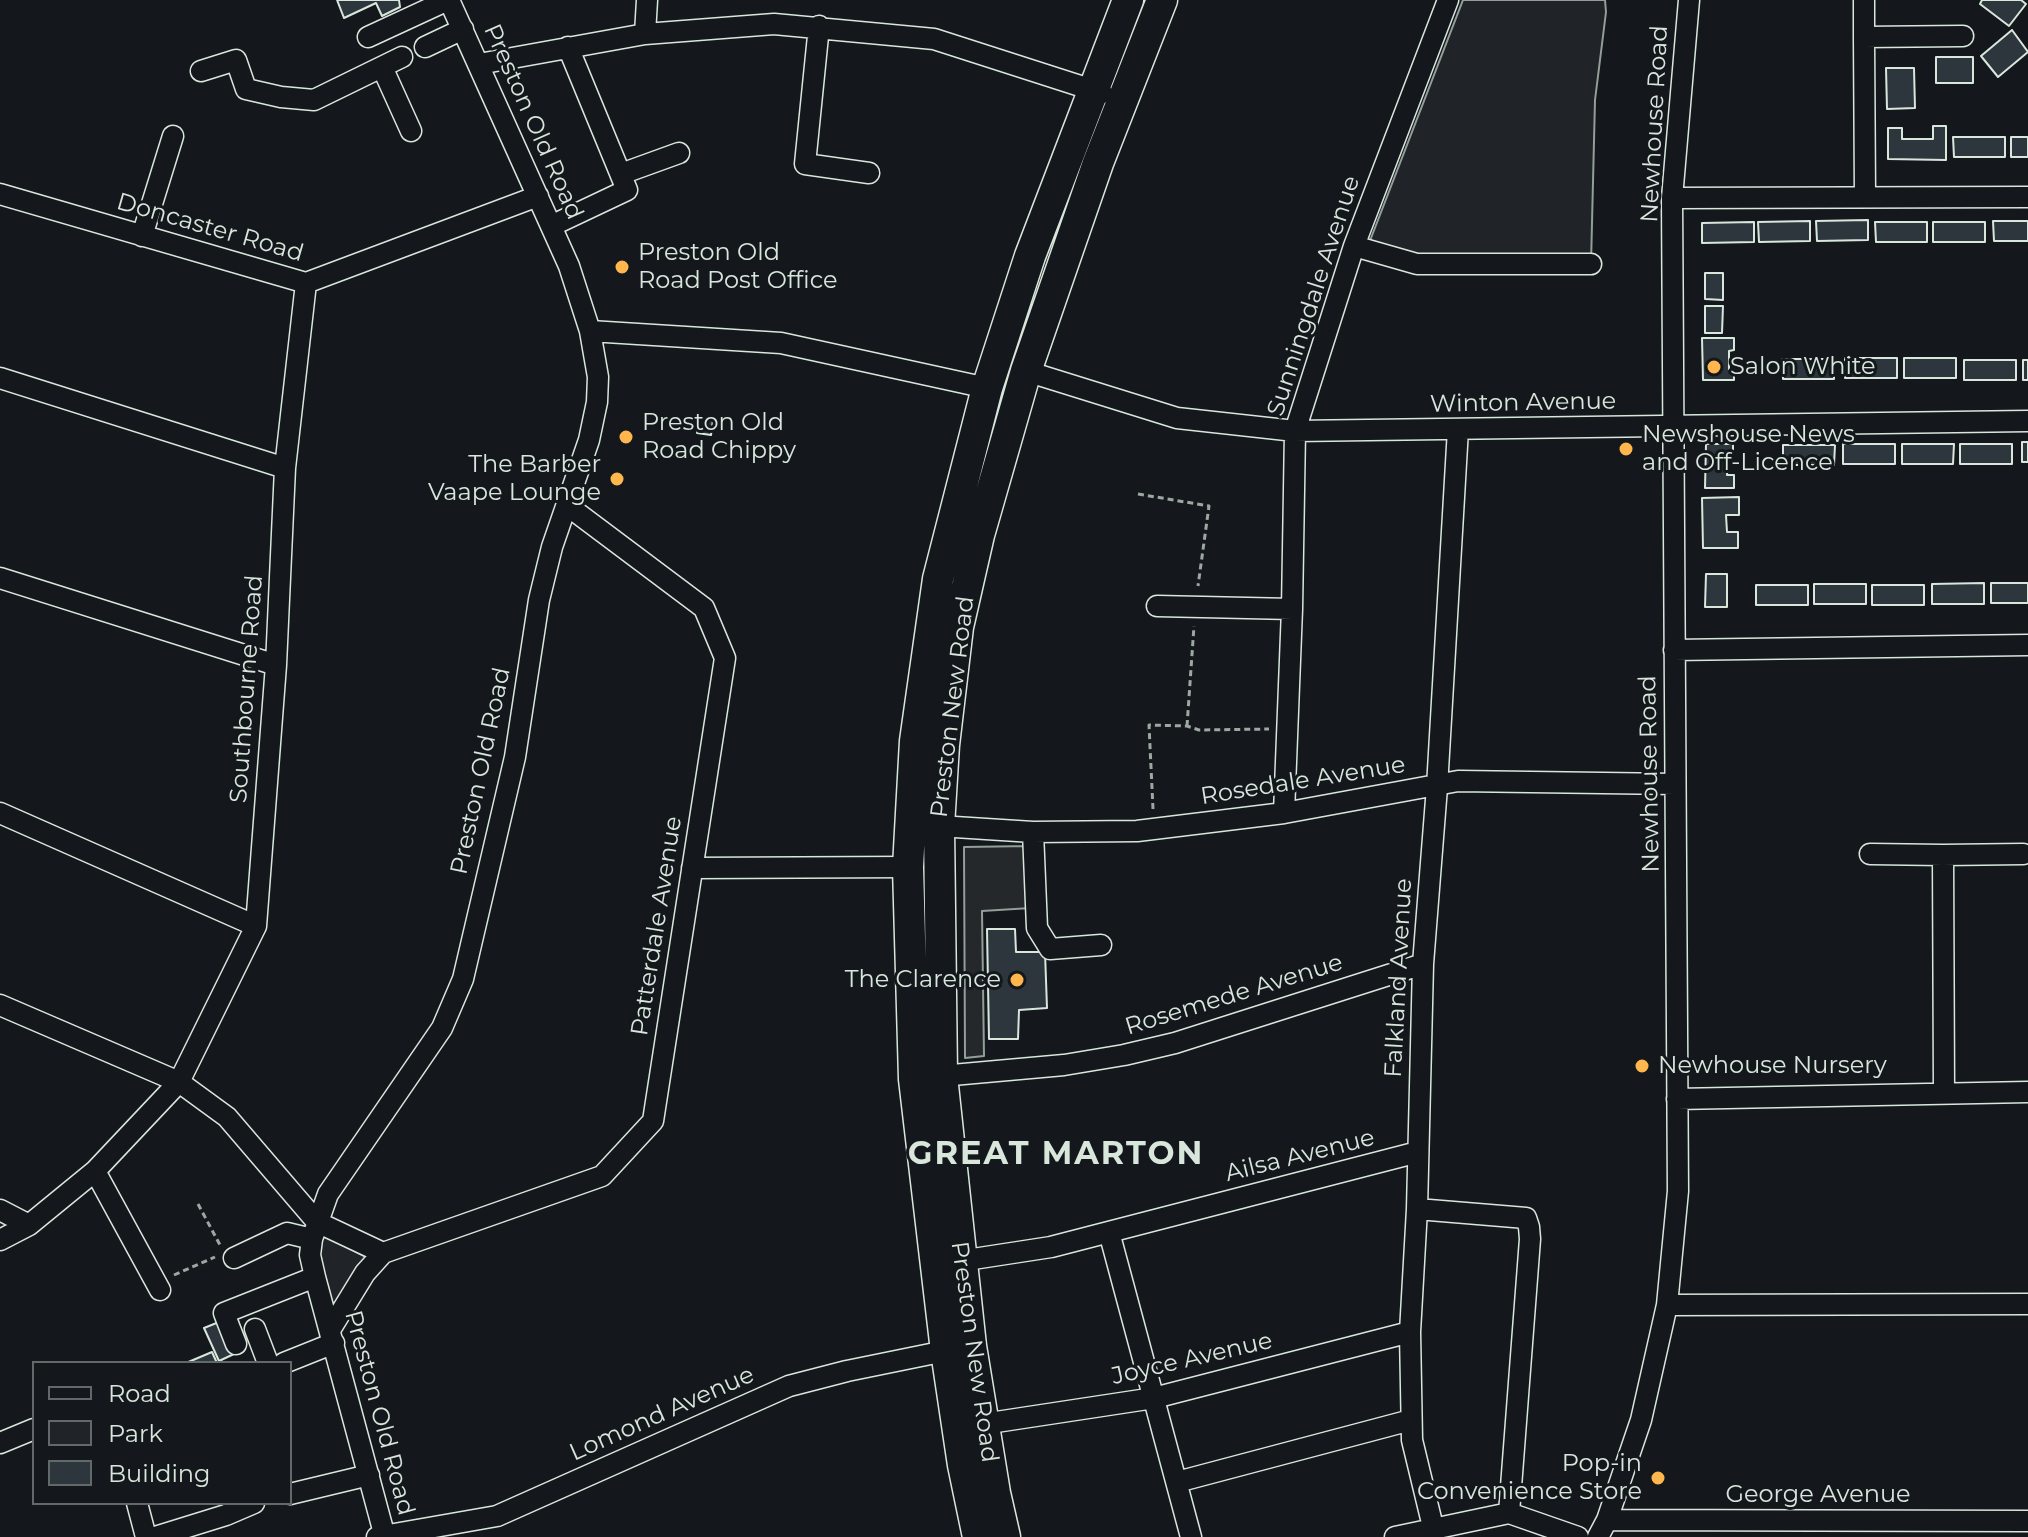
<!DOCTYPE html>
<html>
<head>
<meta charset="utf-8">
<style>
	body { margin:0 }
	#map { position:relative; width:2028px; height:1537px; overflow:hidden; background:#14181c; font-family:Montserrat,sans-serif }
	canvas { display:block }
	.legend { position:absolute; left:32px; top:1361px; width:260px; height:144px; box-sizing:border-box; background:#14181c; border:2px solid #626a69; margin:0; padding:10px 14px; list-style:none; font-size:24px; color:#d8e6dc }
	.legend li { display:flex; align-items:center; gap:16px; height:40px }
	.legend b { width:40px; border:2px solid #626a69 }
</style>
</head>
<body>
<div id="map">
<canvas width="2028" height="1537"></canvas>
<ul class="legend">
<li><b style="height:10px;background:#14181c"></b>Road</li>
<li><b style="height:22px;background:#202428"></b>Park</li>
<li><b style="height:22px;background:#2c363c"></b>Building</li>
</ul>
</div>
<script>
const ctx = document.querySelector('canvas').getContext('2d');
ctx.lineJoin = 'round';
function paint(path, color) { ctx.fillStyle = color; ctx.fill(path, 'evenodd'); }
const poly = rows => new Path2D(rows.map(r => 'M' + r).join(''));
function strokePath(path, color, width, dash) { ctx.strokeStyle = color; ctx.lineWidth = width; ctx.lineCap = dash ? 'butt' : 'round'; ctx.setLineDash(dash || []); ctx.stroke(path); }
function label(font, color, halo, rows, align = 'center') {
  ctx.font = font + ' Montserrat,sans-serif'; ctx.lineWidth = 6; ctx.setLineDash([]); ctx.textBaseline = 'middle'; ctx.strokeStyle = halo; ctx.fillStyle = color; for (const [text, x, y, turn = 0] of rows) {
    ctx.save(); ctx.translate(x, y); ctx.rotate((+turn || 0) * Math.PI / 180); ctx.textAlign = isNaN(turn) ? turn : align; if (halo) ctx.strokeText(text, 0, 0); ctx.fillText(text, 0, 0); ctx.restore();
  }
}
const green = poly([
	[1463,0,1605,0,1606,12,1595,100,1591,264,1366,251,1463,0],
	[321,1234,368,1258,332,1310,318,1262,321,1234]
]);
paint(green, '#202428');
strokePath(green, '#939e99', 2);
const parking = poly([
	[1030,846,1031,908,982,911,984,1056,965,1058,964,847,1030,846]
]);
paint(parking, '#24282b');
strokePath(parking, '#939e99', 2);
const building = poly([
	[337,0,399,0,400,7,382,16,376,3,344,18,337,0],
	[1982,0,2021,0,2026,4,2009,26,1980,4,1982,0],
	[2012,30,2028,52,1998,77,1981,56,2012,30],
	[1936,57,1973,57,1973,83,1936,83,1936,57],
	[1886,68,1914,68,1915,108,1887,109,1886,68],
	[1933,126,1946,126,1946,160,1888,159,1888,128,1902,128,1902,139,1933,139,1933,126],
	[1953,137,2005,137,2005,157,1954,157,1953,137],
	[2011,137,2028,137,2028,157,2011,157,2011,137],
	[1868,220,1868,240,1817,241,1816,221,1868,220],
	[1810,221,1810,241,1759,242,1758,222,1810,221],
	[1993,221,2028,221,2028,241,1994,241,1993,221],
	[1754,222,1754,242,1702,243,1702,223,1754,222],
	[1875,222,1927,222,1927,242,1876,242,1875,222],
	[1933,222,1985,222,1985,242,1933,242,1933,222],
	[1705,273,1723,273,1723,300,1705,299,1705,273],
	[1705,306,1723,306,1722,333,1705,333,1705,306],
	[1702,338,1734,338,1734,350,1729,351,1729,369,1734,369,1734,380,1703,380,1702,338],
	[1845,358,1897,358,1897,378,1845,378,1845,358],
	[1904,358,1956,358,1956,378,1904,378,1904,358],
	[1782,359,1834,359,1834,379,1783,379,1782,359],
	[1964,360,2016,360,2016,380,1964,380,1964,360],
	[2023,360,2028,360,2028,380,2023,380,2023,360],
	[699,419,713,420,711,435,697,433,699,419],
	[2022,442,2028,442,2028,462,2022,462,2022,442],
	[1706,444,1733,444,1733,456,1728,456,1727,475,1734,475,1734,488,1705,488,1706,444],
	[1843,444,1895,444,1895,464,1843,464,1843,444],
	[1902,444,1954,444,1953,464,1902,464,1902,444],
	[1960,444,2012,444,2012,464,1960,464,1960,444],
	[1783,445,1835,445,1834,465,1783,465,1783,445],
	[1739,497,1739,515,1726,515,1727,532,1738,532,1738,548,1703,548,1702,498,1739,497],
	[1706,574,1727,574,1727,607,1705,607,1706,574],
	[1984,583,1984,604,1932,604,1932,584,1984,583],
	[1991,583,2028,583,2028,603,1991,603,1991,583],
	[1814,584,1866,584,1866,604,1814,604,1814,584],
	[1756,585,1808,585,1808,605,1756,605,1756,585],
	[1872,585,1924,585,1924,605,1872,605,1872,585],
	[987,929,1015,929,1016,952,1045,952,1047,1008,1019,1010,1018,1039,989,1039,987,929],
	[219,1322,234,1354,219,1361,204,1328,219,1322],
	[212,1352,217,1363,186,1363,212,1352]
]);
paint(building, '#2c363c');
strokePath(building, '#d8e6dc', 2);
const minor = poly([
	[1864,0,1864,37],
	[819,26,805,164,869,173],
	[645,34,647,0],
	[368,37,448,0],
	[425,47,463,29],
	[479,64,645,34,774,24,934,39,1102,93],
	[382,67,411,131],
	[201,71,236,60,246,89,281,97,314,100,402,57],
	[621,174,679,153],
	[0,194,306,283,538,196],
	[1865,197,1864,37,1963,36],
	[1672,198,2028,197],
	[551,226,627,190,568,47],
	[142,236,173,136],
	[1354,246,1417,264,1591,264],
	[590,331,781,343,987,388],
	[1026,371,1177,418,1295,431,2028,421],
	[0,378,285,468],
	[0,578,276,665],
	[1157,606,1292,609],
	[1674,650,2028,645],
	[0,813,256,926],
	[1284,813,1292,609,1295,431,1354,246,1448,0],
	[939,826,1033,832,1137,831,1284,813,1458,781,1675,784],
	[1033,832,1037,928,1050,949,1101,945],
	[1870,854,1943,855,1944,1093],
	[1943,855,2023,854],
	[692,868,908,867],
	[0,1005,179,1082,227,1117,317,1222,383,1253],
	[930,1077,1064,1065,1124,1055,1175,1043,1423,964],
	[1677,1099,2028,1092],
	[95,1171,160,1290],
	[1417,1209,1526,1218,1529,1227,1530,1239,1509,1513],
	[0,1210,29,1225],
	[1109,1232,1191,1537],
	[0,1240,29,1225,95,1171,179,1082,256,926,276,665,285,468,306,283],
	[234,1258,287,1233,312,1239],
	[960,1261,1051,1247,1418,1152],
	[1667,1305,2028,1304],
	[255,1329,268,1363],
	[330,1330,365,1273,383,1253,602,1176,653,1121,725,658,704,608,568,506],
	[236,1344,224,1313,315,1277],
	[284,1363,334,1343],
	[983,1424,1154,1398,1410,1332],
	[0,1443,34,1429],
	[1177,1482,1411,1420],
	[290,1494,369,1475],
	[137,1503,146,1537],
	[1607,1520,2028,1521],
	[1433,1527,1412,1440,1410,1332,1417,1209,1423,964,1437,787,1458,429],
	[155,1537,226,1515,254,1503],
	[377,1537,497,1516,789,1386,847,1371,955,1349],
	[385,1537,315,1277,310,1255,312,1239,328,1194,442,1028,463,979,515,757,539,600,552,547,589,440,597,402,598,377,590,331,569,266,449,0],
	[1395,1537,1509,1513,1578,1537],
	[1598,1537,1607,1520,1641,1420,1667,1305,1678,1191,1672,198,1689,0]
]);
const highway = poly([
	[978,1537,963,1465,946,1351,914,1079,908,867,915,741,938,579,987,388,1030,256,1128,0],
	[1005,1537,995,1493,971,1346,942,1076,939,826,944,745,958,627,979,535,1026,371,1098,163,1162,0]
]);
strokePath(minor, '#d8e6dc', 23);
strokePath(highway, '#d8e6dc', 33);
strokePath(poly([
	[1138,494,1209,506,1198,586],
	[1187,726,1194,626],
	[1153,809,1149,725,1187,726,1199,730,1269,729],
	[198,1204,220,1245],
	[174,1275,215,1257]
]), '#9da8a2', 3, [6, 4]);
strokePath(minor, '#14181c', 20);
strokePath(highway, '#14181c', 30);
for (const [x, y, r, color] of [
	[622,267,8,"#ffb74d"],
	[1714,367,8,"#ffb74d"],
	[626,437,8,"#ffb74d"],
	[1626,449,8,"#ffb74d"],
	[617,479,8,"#ffb74d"],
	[1017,980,8,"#ffb74d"],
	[1642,1066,8,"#ffb74d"],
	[1658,1478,8,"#ffb74d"]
]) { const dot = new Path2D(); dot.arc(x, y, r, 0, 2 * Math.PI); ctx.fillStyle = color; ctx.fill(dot); strokePath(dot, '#14181c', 3); }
label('24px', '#d8e6dc', '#14181c', [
	["Preston Old Road",533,122,66],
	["Newhouse Road",1655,124,-87],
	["Doncaster Road",210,228,16],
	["Sunningdale Avenue",1314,296,-72],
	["Winton Avenue",1523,403,-1],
	["Southbourne Road",247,689,-86],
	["Preston New Road",953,707,-83],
	["Preston Old Road",481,771,-78],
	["Newhouse Road",1650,774,-91],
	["Rosedale Avenue",1303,781,-9],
	["Patterdale Avenue",657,926,-81],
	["Falkland Avenue",1399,978,-87],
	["Rosemede Avenue",1234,995,-17],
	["Ailsa Avenue",1300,1156,-14],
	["Preston New Road",974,1352,82],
	["Joyce Avenue",1192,1359,-13],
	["Preston Old Road",379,1413,75],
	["Lomond Avenue",662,1414,-24],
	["George Avenue",1818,1495]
]);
label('24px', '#d8e6dc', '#14181c', [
	["Preston Old",638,253],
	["Road Post Office",638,281],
	["Salon White",1730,367],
	["Preston Old",642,423],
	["Road Chippy",642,451],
	["Newshouse News",1642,435],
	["and Off-Licence",1642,463],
	["The Barber",601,465,"right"],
	["Vaape Lounge",601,493,"right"],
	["The Clarence",1001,980,"right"],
	["Newhouse Nursery",1658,1066],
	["Pop-in",1642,1464,"right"],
	["Convenience Store",1642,1492,"right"]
], 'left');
ctx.letterSpacing = '2px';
label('bold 32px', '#d8e6dc', '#14181c', [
	["GREAT MARTON",1056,1155]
]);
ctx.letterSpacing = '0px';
</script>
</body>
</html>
